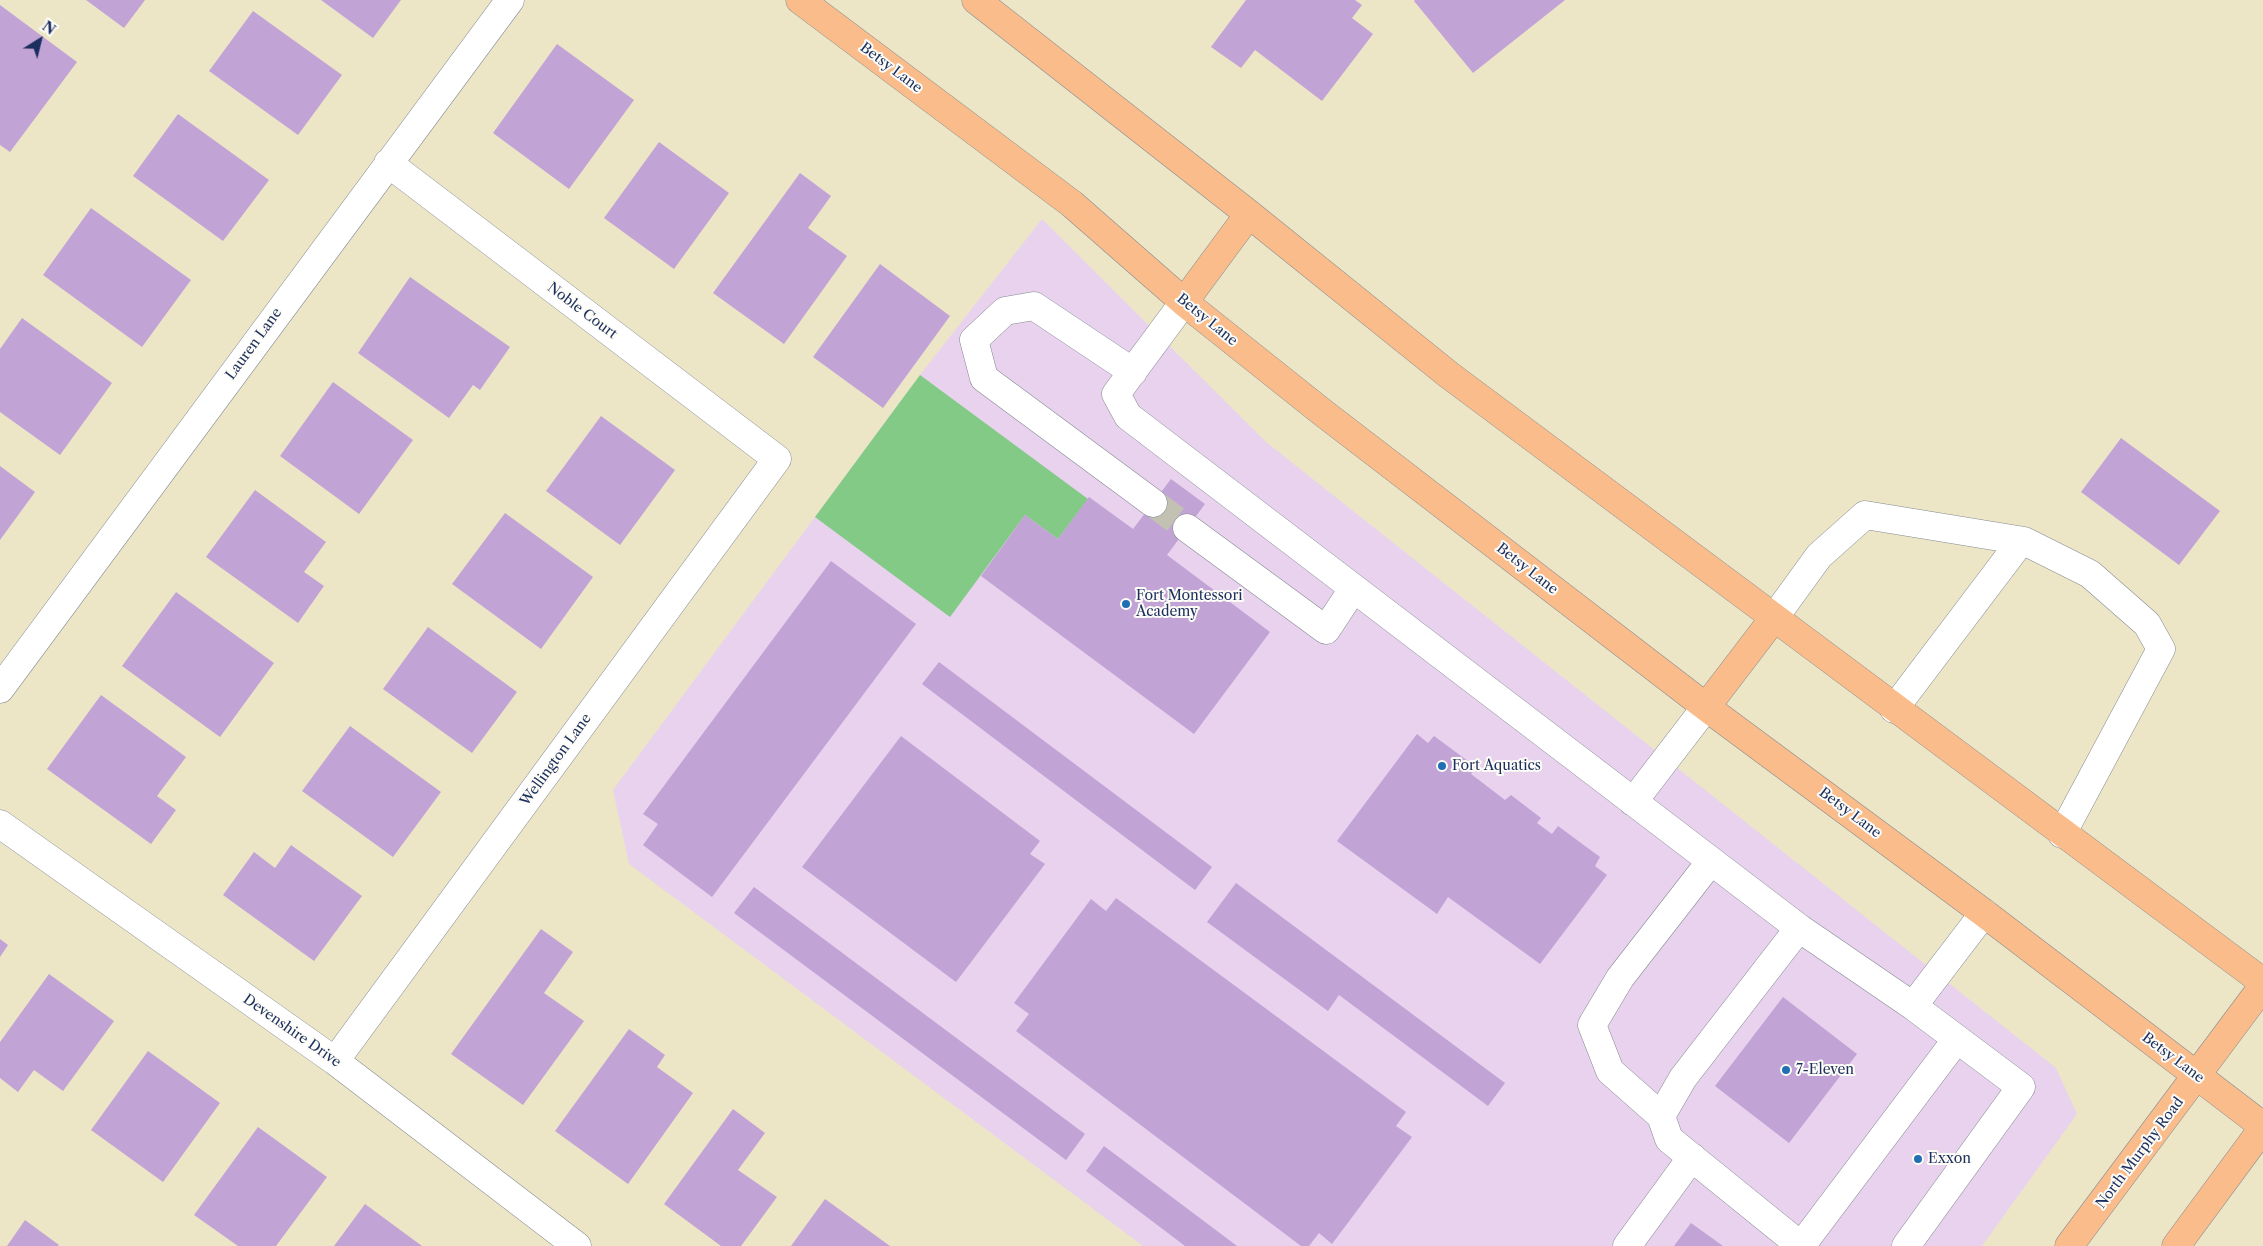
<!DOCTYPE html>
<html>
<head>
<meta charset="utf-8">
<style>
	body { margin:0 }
	#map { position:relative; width:2263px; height:1246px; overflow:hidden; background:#ece6c7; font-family:"Libre Caslon Text",serif }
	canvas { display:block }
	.north { position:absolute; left:15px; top:15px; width:50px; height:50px; -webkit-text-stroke:4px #fdfcf7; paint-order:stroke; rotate:36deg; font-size:14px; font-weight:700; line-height:20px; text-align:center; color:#1b2f5e }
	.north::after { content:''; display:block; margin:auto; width:18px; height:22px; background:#1b2f5e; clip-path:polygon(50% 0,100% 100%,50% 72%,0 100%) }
</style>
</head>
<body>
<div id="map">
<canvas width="2263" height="1246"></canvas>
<div class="north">N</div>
</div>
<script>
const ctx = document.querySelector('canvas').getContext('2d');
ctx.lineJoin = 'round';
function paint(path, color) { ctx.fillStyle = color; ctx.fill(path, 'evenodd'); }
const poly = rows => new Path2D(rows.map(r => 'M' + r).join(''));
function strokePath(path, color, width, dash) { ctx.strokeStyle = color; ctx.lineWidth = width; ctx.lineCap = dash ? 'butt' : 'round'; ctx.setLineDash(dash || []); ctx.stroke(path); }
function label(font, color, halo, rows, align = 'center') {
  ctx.font = font + ' "Libre Caslon Text",serif'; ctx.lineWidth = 4; ctx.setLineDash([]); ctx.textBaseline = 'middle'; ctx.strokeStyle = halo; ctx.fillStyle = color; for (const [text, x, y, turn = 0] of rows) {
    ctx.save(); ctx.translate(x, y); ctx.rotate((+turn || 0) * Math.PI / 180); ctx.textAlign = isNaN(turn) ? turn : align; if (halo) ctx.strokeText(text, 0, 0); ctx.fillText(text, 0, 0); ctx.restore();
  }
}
paint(poly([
	[1042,219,1266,442,2056,1068,2077,1114,1982,1246,1143,1246,629,864,613,790,920,375]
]), '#e8d2ee');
paint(poly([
	[920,375,1088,499,1058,539,1025,515,950,617,815,517]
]), '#82ca85');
paint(poly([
	[86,0,145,0,124,28],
	[321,0,401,0,373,38],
	[1246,0,1355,0,1362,5,1352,18,1373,34,1322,101,1255,50,1241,68,1211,47],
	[1565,0,1473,73,1414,1,1415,0],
	[0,5,77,62,10,152,0,145],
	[253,11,342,75,298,135,209,71],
	[557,44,634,100,569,189,493,133],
	[178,114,269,180,223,241,133,176],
	[659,142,729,193,674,269,604,218],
	[800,173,831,196,808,228,847,256,784,344,713,293],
	[91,208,191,280,142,347,43,275],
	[880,264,950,316,883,408,813,357],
	[410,277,510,347,480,390,473,385,449,418,358,353],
	[22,318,112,383,60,455,0,412,0,349],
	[333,382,413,440,359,514,280,456],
	[601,416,675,470,620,545,546,491],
	[2121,438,2220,511,2179,565,2081,492],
	[0,466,35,492,0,540],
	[1171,479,1205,504,1167,555,1270,632,1194,734,981,576,1025,515,1058,539,1089,497,1133,529],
	[255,490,326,542,304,572,324,586,298,623,206,557],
	[505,513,593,577,541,649,452,584],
	[831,561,916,624,712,897,643,845,658,824,643,814],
	[176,592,274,663,220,737,122,666],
	[428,627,517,692,472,753,383,689],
	[939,662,1212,867,1195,890,922,684],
	[101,695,186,757,157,796,176,810,151,844,47,769],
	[350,726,441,792,393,857,302,791],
	[1417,734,1428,743,1434,736,1476,767,1471,774,1505,800,1511,795,1541,818,1537,823,1552,834,1558,826,1600,857,1595,866,1607,875,1540,964,1448,897,1437,914,1337,841],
	[901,736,1040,841,1030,854,1045,864,956,982,802,867],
	[291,845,362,896,314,961,223,895,254,852,275,868],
	[1236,883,1505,1083,1488,1106,1339,995,1328,1011,1207,922],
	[754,887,1085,1134,1066,1160,734,913],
	[1116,898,1406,1112,1396,1126,1412,1137,1332,1244,1319,1233,1309,1246,1301,1246,1016,1031,1029,1014,1014,1003,1091,899,1106,911],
	[541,929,573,952,544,993,584,1021,523,1105,451,1054],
	[0,939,8,945,0,957],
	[49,974,114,1021,63,1091,34,1070,18,1092,0,1078,0,1042],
	[1783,997,1857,1054,1789,1143,1715,1086],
	[629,1029,665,1055,657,1067,693,1093,628,1184,555,1131],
	[148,1051,220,1103,163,1182,91,1130],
	[733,1109,765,1133,738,1170,777,1197,741,1246,721,1246,664,1204],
	[258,1127,327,1177,276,1246,238,1246,194,1215],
	[1104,1146,1237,1246,1185,1246,1086,1171],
	[825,1199,890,1246,791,1246],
	[365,1204,422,1246,334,1246],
	[25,1220,59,1245,58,1246,7,1246],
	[1691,1223,1723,1246,1674,1246]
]), '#c2a3d6');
strokePath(poly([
	[1153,503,1187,528]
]), '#c2c1b2', 28, [28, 14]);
const minor = poly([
	[1184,302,1116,394,1128,416,1799,928],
	[1133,372,1034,306,1005,311,974,340,984,378,1153,503],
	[1187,528,1326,630,1353,589],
	[1774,618,1819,556,1865,515,2024,541,2090,574,2147,624,2161,649,2062,834],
	[0,689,510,0],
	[1894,709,2021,541],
	[1633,802,1706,707],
	[0,824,335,1061,577,1246],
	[335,1061,777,459,388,163],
	[1661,1116,1610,1071,1592,1025,1620,978,1711,861],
	[1627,1246,1692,1157],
	[1801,1246,1669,1139,1661,1116,1683,1078,1799,928,1913,1006,1984,913],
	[1801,1246,1957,1039,1913,1006],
	[1906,1246,2021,1087,1957,1039]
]);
const major = poly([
	[800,0,1072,204,1184,302,1322,412,1706,707,1984,913,2263,1126],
	[976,0,1249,214,1449,375,2263,982],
	[1184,302,1249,214],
	[1706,707,1774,618],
	[2069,1246,2263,986],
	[2176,1246,2263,1128]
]);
strokePath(minor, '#848a92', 29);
strokePath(major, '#848a92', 29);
strokePath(minor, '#fff', 28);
strokePath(major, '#f9bc8a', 28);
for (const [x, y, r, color] of [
	[1126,604,5,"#1f6fb2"],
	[1442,766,5,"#1f6fb2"],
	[1786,1070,5,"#1f6fb2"],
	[1918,1159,5,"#1f6fb2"]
]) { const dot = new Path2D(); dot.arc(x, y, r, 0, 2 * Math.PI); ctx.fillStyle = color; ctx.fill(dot); strokePath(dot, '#fdfcf7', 2); }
label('14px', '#1b2f5e', '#fdfcf7', [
	["Betsy Lane",891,68,37],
	["Noble Court",582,311,37],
	["Betsy Lane",1207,320,39],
	["Lauren Lane",254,344,-54],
	["Betsy Lane",1527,569,38],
	["Wellington Lane",556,760,-54],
	["Betsy Lane",1850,813,37],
	["Devenshire Drive",292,1031,35],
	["Betsy Lane",2173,1058,37],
	["North Murphy Road",2140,1153,-53]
]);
label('14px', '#1b2f5e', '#fdfcf7', [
	["Fort Montessori",1136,596],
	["Academy",1136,612],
	["Fort Aquatics",1452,766],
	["7-Eleven",1796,1070],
	["Exxon",1928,1159]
], 'left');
</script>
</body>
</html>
